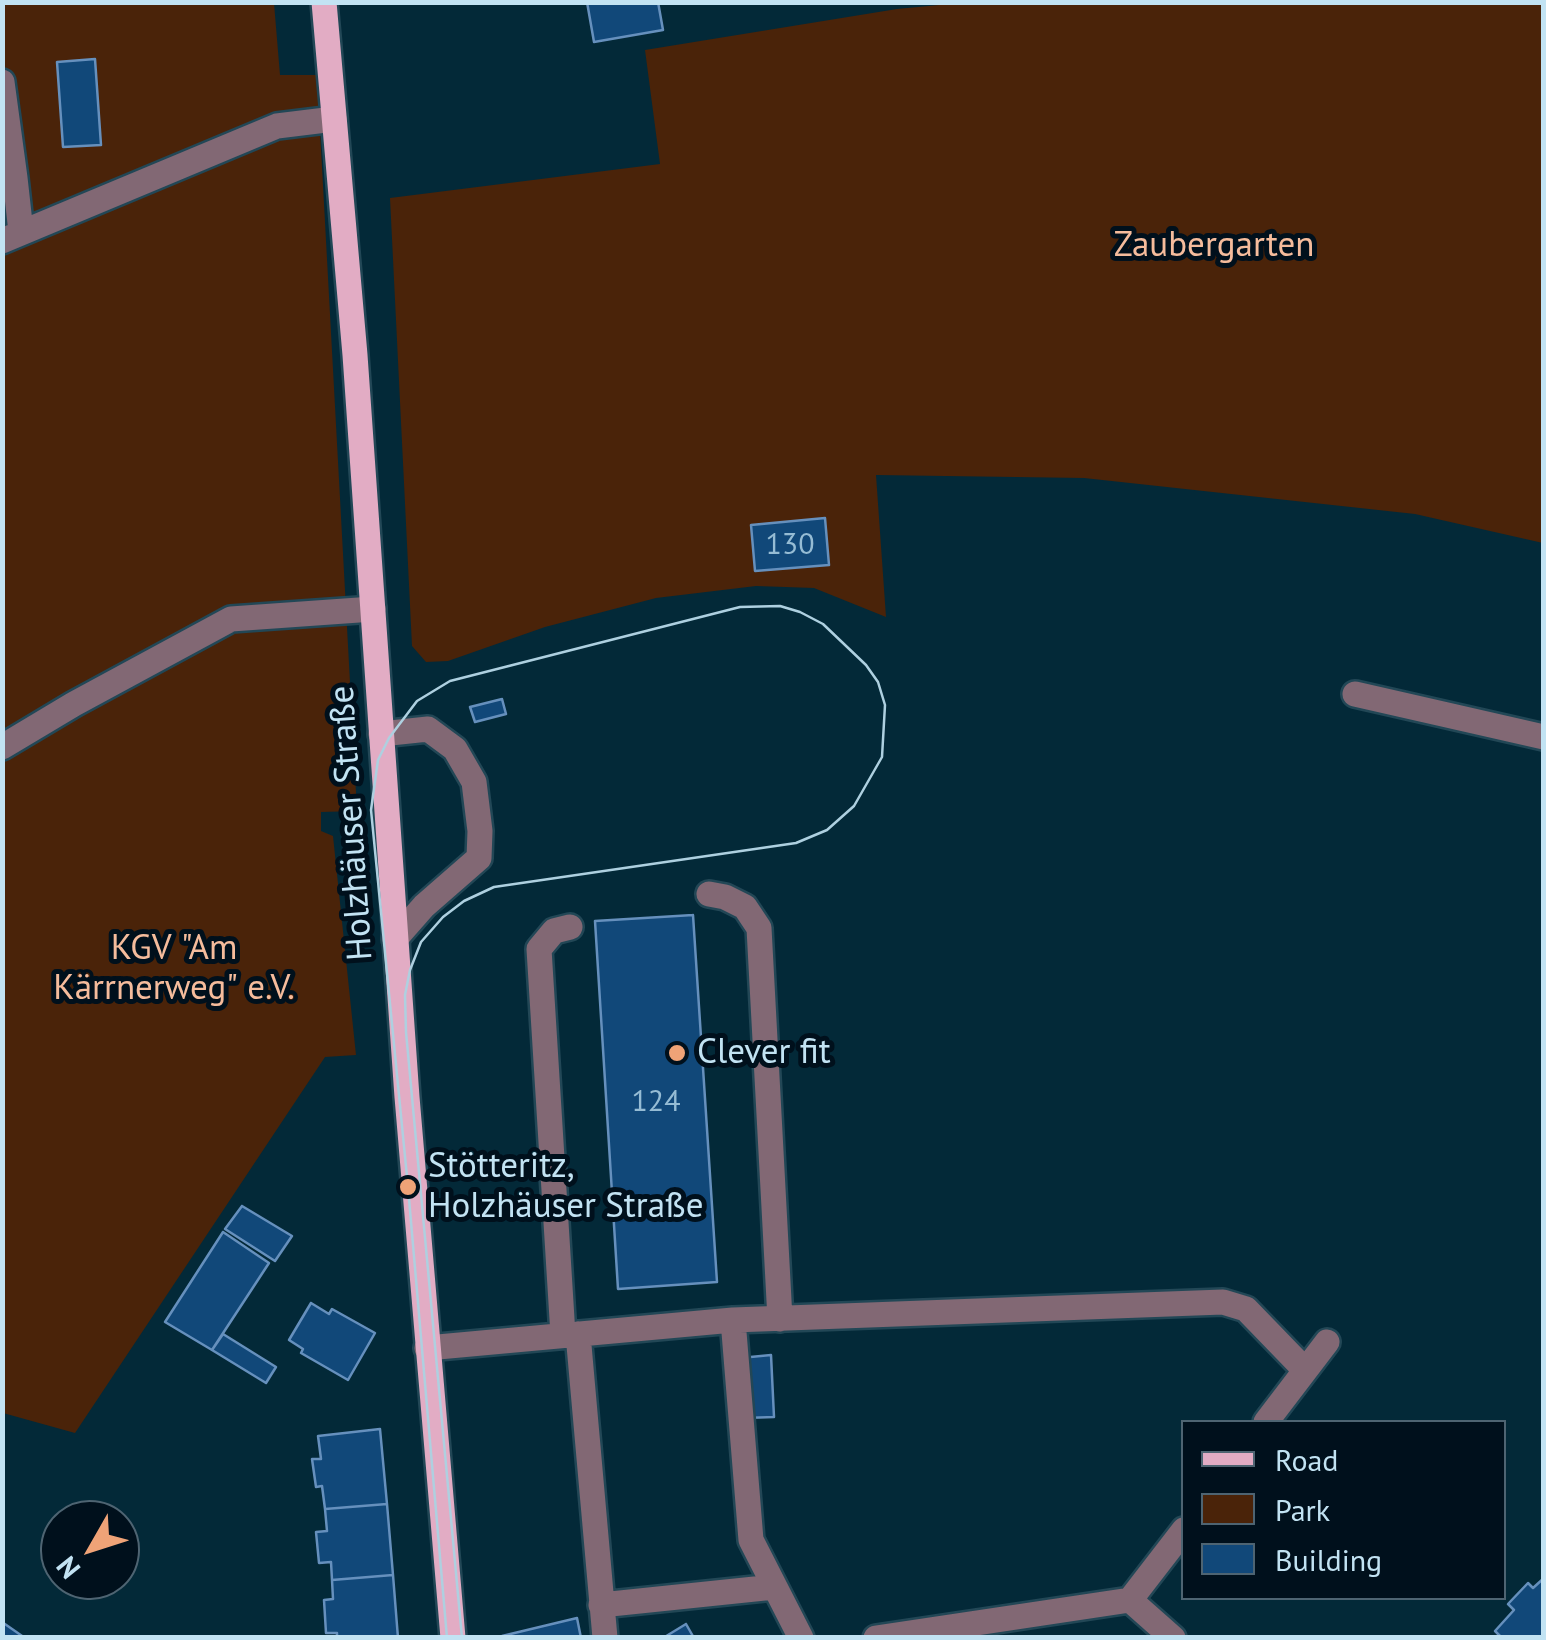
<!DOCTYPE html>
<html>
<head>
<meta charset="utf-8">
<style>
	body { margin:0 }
	#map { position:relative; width:1546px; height:1640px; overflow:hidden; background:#032938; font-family:"PT Sans",sans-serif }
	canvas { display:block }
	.frame { position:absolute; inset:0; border:5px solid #c2e3f3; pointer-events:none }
	.legend { position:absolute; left:1181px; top:1420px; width:325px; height:180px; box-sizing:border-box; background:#00101c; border:2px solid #4e6472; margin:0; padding:12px 18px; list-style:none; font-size:30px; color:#c2e3f3 }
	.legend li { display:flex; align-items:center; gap:20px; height:50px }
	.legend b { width:50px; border:2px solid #4e6472 }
	.north { position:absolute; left:40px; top:1500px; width:100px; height:100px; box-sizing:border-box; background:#00101c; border:2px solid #4e6472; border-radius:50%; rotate:231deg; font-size:28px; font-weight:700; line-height:40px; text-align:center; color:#c2e3f3 }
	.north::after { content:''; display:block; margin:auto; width:35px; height:45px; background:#efa377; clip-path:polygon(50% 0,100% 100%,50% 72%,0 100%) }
</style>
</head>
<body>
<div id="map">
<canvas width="1546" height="1640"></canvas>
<div class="frame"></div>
<ul class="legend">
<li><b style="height:12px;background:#e2acc4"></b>Road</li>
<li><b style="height:28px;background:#4a2309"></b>Park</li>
<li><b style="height:28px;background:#114879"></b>Building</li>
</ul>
<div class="north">N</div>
</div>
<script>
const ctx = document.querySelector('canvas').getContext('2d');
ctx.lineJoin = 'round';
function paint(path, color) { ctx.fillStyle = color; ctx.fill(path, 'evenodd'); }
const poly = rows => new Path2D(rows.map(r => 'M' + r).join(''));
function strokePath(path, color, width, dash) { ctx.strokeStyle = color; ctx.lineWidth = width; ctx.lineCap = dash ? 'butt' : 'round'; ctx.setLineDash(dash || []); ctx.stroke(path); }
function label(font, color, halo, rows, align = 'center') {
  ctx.font = font + ' "PT Sans",sans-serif'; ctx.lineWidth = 10; ctx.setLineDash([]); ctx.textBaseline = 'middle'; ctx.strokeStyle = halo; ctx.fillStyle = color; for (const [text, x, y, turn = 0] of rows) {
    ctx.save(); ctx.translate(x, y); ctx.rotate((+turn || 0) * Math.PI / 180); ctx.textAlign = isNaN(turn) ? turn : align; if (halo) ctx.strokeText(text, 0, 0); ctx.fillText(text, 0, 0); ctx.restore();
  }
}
paint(poly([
	[971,2,1543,5,1543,543,1415,514,1084,478,876,475,886,617,814,588,756,586,656,598,545,627,448,661,426,662,412,646,390,198,660,164,645,50,897,9],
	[2,3,274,3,280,75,317,75,357,811,321,812,321,831,333,836,356,1055,325,1057,75,1433,3,1413]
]), '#4a2309');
const building = poly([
	[587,2,658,2,663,30,594,42,587,2],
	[95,59,101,145,63,147,57,62,95,59],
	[825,518,829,565,755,571,751,525,825,518],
	[502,699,506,714,475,722,470,707,502,699],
	[693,915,717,1282,618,1289,595,921,693,915],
	[242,1206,292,1236,275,1261,225,1229,242,1206],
	[223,1232,269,1263,212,1350,165,1322,223,1232],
	[311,1303,329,1314,332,1309,375,1333,348,1380,301,1353,303,1349,289,1340,311,1303],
	[223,1334,276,1367,266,1383,212,1350,223,1334],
	[771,1355,774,1417,745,1418,740,1358,771,1355],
	[380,1429,387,1504,325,1509,322,1486,316,1487,312,1459,321,1459,318,1436,380,1429],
	[387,1504,393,1575,332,1580,331,1562,319,1563,316,1532,327,1531,325,1509,387,1504],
	[393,1575,398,1638,337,1638,337,1633,326,1633,324,1600,333,1599,332,1580,393,1575],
	[1544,1578,1544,1638,1502,1638,1495,1631,1514,1610,1508,1604,1528,1583,1533,1588,1544,1578],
	[577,1618,581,1638,503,1638,502,1636,577,1618],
	[2,1622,25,1638,2,1638,2,1622],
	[686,1624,694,1638,663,1638,686,1624]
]);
paint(building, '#114879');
strokePath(building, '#6690bd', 2.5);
const minor = poly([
	[2,82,15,178,2,181],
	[15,178,21,232],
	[2,241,277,126,334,119],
	[1355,694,1544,737],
	[381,734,428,729,455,749,474,782,480,831,479,858,424,906,395,939],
	[2,747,74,704,231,619,373,609],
	[709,894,725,897,745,907,759,928,780,1319],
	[733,1320,751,1540,801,1638],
	[578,1334,605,1638],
	[563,1335,539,949,554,931,570,927],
	[427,1348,733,1320,1223,1302,1246,1309,1305,1370],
	[1266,1422,1327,1342],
	[1130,1600,1184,1530],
	[1130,1600,1173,1638],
	[601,1605,774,1587],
	[876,1638,1130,1600]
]);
const major = poly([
	[324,2,355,355,407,1097,453,1638]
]);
strokePath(minor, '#224756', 30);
strokePath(major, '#224756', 30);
strokePath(minor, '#826874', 25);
strokePath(major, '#e2acc4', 25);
strokePath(poly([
	[447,1638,408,1187,371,810,378,760,389,738,417,701,450,681,740,607,780,606,800,612,823,624,866,665,878,682,885,705,882,757,854,806,827,830,796,843,494,887,464,901,443,917,421,942,410,970,405,995,406,1032,462,1638]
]), '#aed0e0', 2.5);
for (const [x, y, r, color] of [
	[677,1053,10,"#efa377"],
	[408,1187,10,"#efa377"]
]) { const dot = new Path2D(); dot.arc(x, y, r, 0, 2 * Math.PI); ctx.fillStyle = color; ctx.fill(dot); strokePath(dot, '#00101c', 4); }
label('30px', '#96bcd4', null, [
	["130",790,545],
	["124",656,1102]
]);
label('35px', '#f5bc9c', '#00101c', [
	["Zaubergarten",1214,246],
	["KGV \"Am",174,949],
	["Kärrnerweg\" e.V.",174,989]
]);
label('35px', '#c2e3f3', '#00101c', [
	["Holzhäuser Straße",352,823,-94]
]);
label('35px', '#c2e3f3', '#00101c', [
	["Clever fit",697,1053],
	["Stötteritz,",428,1167],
	["Holzhäuser Straße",428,1207]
], 'left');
</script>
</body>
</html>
